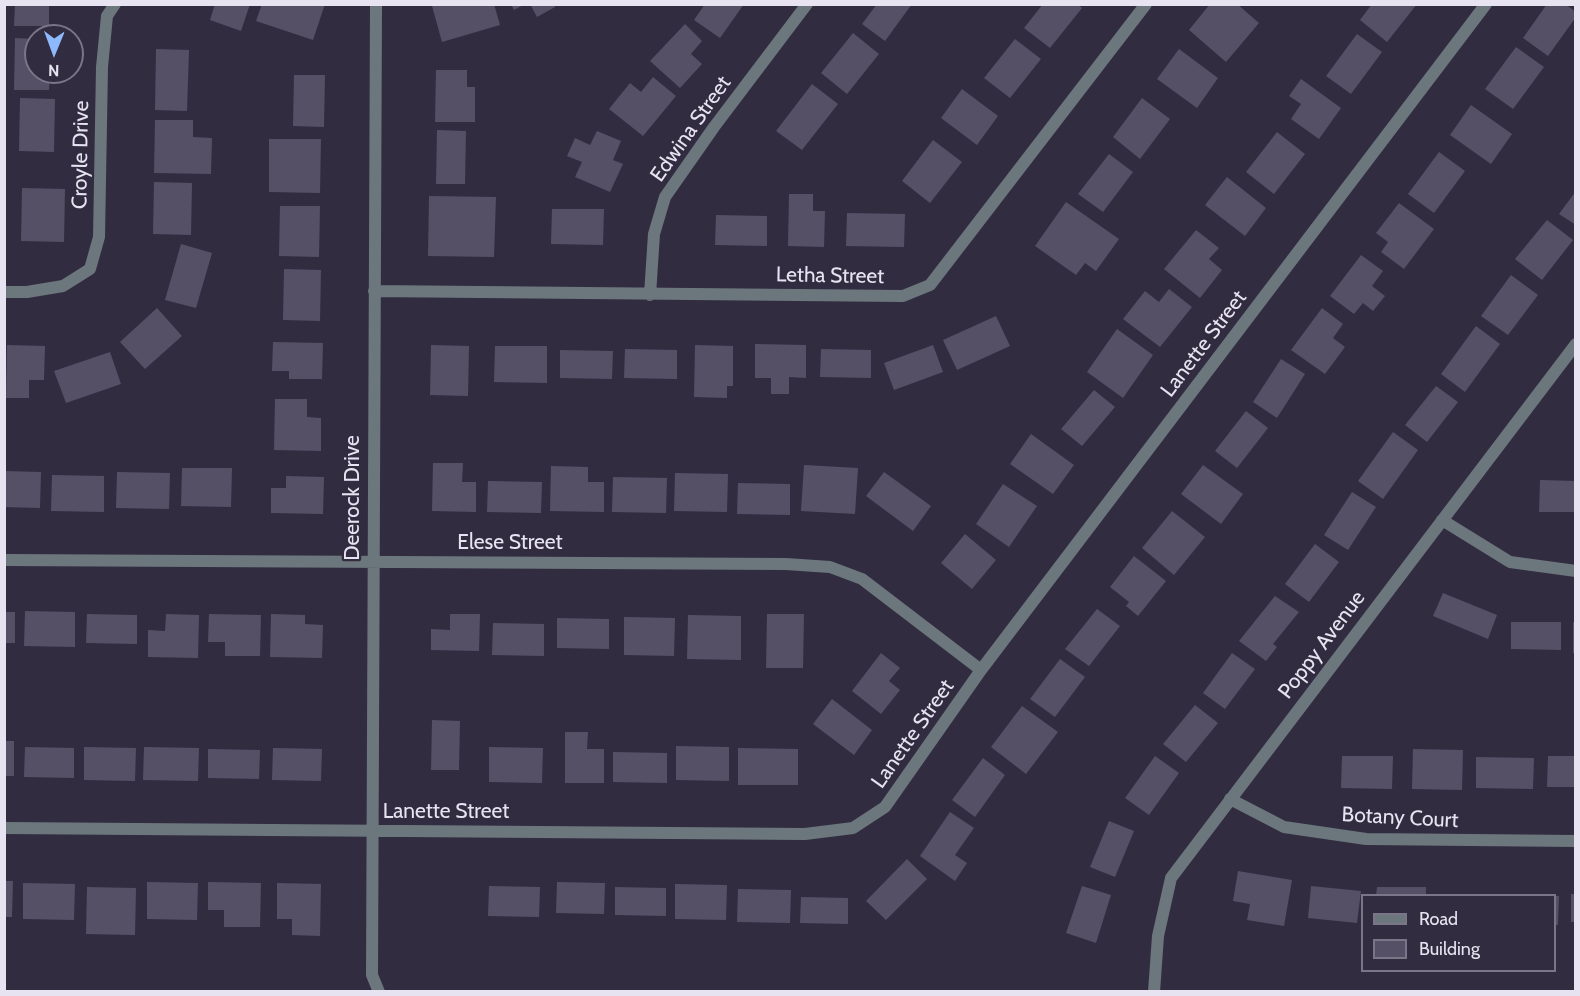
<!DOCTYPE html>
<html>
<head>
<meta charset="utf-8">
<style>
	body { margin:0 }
	#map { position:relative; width:1580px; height:996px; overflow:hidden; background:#322c41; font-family:Cabin,sans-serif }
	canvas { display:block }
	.frame { position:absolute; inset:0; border:6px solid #e7e3f1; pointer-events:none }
	.legend { position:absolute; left:1361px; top:894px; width:195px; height:78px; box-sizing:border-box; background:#322c41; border:2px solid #7a7587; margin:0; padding:8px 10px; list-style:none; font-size:18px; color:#e7e3f1 }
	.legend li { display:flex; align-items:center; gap:12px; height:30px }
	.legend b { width:30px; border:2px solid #7a7587 }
	.north { position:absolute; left:24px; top:24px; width:60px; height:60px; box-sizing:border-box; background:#322c41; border:2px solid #7a7587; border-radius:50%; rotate:181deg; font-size:16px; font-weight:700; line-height:24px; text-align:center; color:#e7e3f1 }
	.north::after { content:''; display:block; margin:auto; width:21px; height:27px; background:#8eb9fd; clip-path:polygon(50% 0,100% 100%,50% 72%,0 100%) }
</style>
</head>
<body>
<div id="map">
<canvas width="1580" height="996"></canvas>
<div class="frame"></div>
<ul class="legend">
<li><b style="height:8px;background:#6c777d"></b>Road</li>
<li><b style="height:16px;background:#565067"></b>Building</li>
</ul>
<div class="north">N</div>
</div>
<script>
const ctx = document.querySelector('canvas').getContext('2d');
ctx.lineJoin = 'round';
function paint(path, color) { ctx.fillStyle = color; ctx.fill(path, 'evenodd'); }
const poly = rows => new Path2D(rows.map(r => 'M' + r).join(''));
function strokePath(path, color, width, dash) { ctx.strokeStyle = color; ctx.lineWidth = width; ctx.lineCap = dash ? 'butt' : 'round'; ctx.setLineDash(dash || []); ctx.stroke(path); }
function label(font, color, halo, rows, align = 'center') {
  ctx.font = font + ' Cabin,sans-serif'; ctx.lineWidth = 4.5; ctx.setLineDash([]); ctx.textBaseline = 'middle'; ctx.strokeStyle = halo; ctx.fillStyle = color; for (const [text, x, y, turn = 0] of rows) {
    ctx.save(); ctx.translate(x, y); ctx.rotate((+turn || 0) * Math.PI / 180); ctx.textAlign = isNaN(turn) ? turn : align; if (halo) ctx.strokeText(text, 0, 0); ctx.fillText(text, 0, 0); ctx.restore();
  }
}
paint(poly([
	[15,4,49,4,49,26,14,26],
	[215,4,250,4,241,31,210,20],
	[262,4,325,4,313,40,256,21],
	[438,4,494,4,500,25,442,42,432,6],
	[511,4,525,4,514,10],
	[530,4,554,4,555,7,537,17],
	[705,4,744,4,720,38,694,20],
	[877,4,912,4,885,41,862,24],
	[1043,4,1077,4,1082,8,1050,48,1024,28],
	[1210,4,1237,4,1259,23,1226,62,1189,30],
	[1372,4,1417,4,1387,42,1360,20],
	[1547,4,1565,4,1576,12,1576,17,1548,56,1523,38],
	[685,24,702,41,691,54,702,64,680,88,650,61],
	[853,33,879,54,847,94,821,73],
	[1357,34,1382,52,1351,94,1326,76],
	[15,38,36,39,36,72,50,72,49,90,14,90],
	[1015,39,1041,59,1010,98,984,78],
	[1516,47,1544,67,1513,109,1485,89],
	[156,49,189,50,187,111,155,110],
	[1179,49,1218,78,1197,108,1157,79],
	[436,70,467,70,467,87,475,87,475,122,435,122],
	[294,75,325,75,324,127,293,126],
	[653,77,676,96,643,136,609,109,630,83,641,92],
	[1301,79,1341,108,1319,139,1291,119,1301,104,1289,96],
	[812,84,838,104,802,150,776,131],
	[962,89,998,116,977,145,941,118],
	[20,98,55,99,54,152,19,151],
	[1142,98,1170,119,1140,159,1113,137],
	[1471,105,1512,134,1491,164,1450,135],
	[155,120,193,120,193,137,212,138,211,174,154,173],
	[437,130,466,131,465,184,436,184],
	[597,131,621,141,613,160,623,164,610,192,575,177,582,162,567,156,575,138,590,145],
	[1277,132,1305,154,1274,194,1246,172],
	[269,139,321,139,320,193,269,192],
	[933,140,962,162,930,203,902,181],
	[1439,152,1465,171,1434,213,1408,194],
	[1109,154,1133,172,1103,212,1078,194],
	[1227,177,1266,208,1245,236,1205,205],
	[154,182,192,183,191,235,153,234],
	[22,188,65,189,64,242,21,241],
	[1576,191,1576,225,1559,214],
	[789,194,813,194,813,211,825,211,824,247,788,246],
	[429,196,496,197,494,257,428,256],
	[1066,202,1119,239,1096,271,1085,263,1076,275,1035,246],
	[1399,203,1434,229,1404,269,1381,252,1388,242,1376,233],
	[280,206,320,206,319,257,279,256],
	[552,209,604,209,603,245,551,244],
	[847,213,905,214,904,247,846,246],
	[716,215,767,216,767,246,715,245],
	[1547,220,1573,240,1542,280,1515,259],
	[1196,230,1219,248,1209,259,1222,270,1200,298,1164,269],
	[181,244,212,253,196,308,165,300],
	[1361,255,1383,271,1372,286,1385,296,1373,311,1363,303,1354,314,1330,296],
	[284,269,321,270,320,321,283,320],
	[1511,275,1538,295,1508,335,1481,316],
	[1169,289,1192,307,1160,347,1123,319,1145,291,1159,302],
	[157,308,182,336,145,369,120,342],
	[1322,308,1343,324,1333,338,1345,347,1325,374,1291,350],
	[996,316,1010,346,957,370,943,340],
	[1476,326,1500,344,1465,392,1441,374],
	[1117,329,1153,355,1123,398,1087,372],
	[273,342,323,343,322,379,289,379,289,371,272,371],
	[755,344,806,345,806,378,789,377,789,394,771,394,771,378,755,378],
	[7,345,45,346,44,380,29,380,29,398,6,398],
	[431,345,469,346,468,396,430,395],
	[695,345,733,346,733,386,727,386,727,398,694,397],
	[933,345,943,372,894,390,884,363],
	[495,346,547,346,547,383,494,382],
	[625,349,677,350,677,379,624,378],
	[821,349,871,350,871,378,820,377],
	[560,350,613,351,612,379,560,378],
	[110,352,121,384,66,403,54,371],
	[1281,359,1305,374,1277,418,1253,402],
	[1436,386,1458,402,1427,442,1405,425],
	[1094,390,1115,407,1082,446,1061,429],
	[275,399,307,399,307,417,321,418,321,451,274,450],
	[1246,411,1268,428,1237,468,1215,451],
	[1393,432,1418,450,1383,499,1358,481],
	[1031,434,1074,465,1053,494,1010,464],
	[433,463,463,463,462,482,476,482,476,512,432,511],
	[804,465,858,468,855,514,801,511],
	[1203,465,1243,494,1221,524,1181,494],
	[551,466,588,467,588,482,604,482,604,512,550,511],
	[182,468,232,468,231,507,181,506],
	[4,471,41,472,40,508,4,507],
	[117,472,170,473,169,509,116,508],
	[884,472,931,506,913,531,866,496],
	[675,473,728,474,727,512,674,511],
	[52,475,104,476,104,512,51,511],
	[286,476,324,477,323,514,271,513,271,488,286,488],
	[613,477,667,478,666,513,612,512],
	[1540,480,1576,481,1576,512,1539,512],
	[488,481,542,482,541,513,487,512],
	[738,483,790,484,790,515,737,514],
	[1003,484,1037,506,1009,547,976,524],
	[1352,492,1376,507,1348,550,1324,535],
	[1172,511,1205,537,1174,575,1142,548],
	[965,534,996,560,972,589,941,563],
	[1315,544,1339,562,1309,602,1285,584],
	[1134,556,1166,581,1138,616,1126,606,1129,602,1110,587],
	[1443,593,1497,615,1488,639,1433,616],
	[1275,596,1299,612,1273,644,1277,647,1266,661,1239,641],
	[1097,609,1120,626,1089,666,1065,649],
	[25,611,75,612,75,647,24,646],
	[4,612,15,612,15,643,4,643],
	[87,614,137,615,137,644,86,643],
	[166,614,199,615,198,658,148,657,148,630,165,631],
	[209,614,261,615,260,656,225,656,225,642,208,642],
	[271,614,305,615,305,624,323,625,322,658,270,657],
	[450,614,480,614,479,651,431,650,431,629,450,630],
	[767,614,804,614,803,668,766,668],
	[688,615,741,616,741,660,687,659],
	[624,617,675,618,674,656,624,655],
	[557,618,609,619,609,649,557,648],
	[1511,622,1561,622,1561,650,1511,649],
	[1573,622,1576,622,1576,653,1573,653],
	[493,623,544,624,544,656,492,655],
	[881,653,900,668,889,681,900,690,881,714,852,691],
	[1232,653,1255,669,1225,709,1203,693],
	[1060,659,1085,677,1055,717,1030,699],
	[832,699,872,730,854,755,813,724],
	[1195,705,1218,723,1186,762,1163,744],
	[1022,706,1058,732,1026,774,991,747],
	[432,720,460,721,459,770,431,770],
	[565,732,588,732,587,749,604,749,604,783,565,783],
	[4,741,14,741,14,776,4,776],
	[676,746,729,747,729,781,676,780],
	[25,747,74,748,74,778,24,777],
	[84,747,136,748,135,781,84,780],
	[144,747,199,748,198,781,143,780],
	[489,747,543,748,542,783,489,782],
	[273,748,322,749,321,781,272,780],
	[738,748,798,749,798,785,738,785],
	[208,749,260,750,259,779,208,778],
	[1413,749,1463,750,1462,790,1412,789],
	[613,752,667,753,667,783,613,782],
	[1155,756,1179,773,1149,815,1125,798],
	[1342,756,1393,756,1392,789,1341,788],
	[1548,756,1576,756,1576,787,1547,787],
	[1476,757,1534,758,1533,789,1476,788],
	[983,758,1005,775,975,817,952,800],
	[950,812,974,828,955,855,967,863,955,881,920,856],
	[1109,821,1134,831,1115,877,1090,867],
	[907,859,927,879,886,920,866,901],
	[1238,871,1292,880,1284,926,1247,920,1250,904,1233,901],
	[4,881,13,881,12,917,4,917],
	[147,882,198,883,197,920,147,919],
	[208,882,261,883,260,927,224,927,224,910,208,910],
	[557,882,605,883,604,914,556,913],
	[23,883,75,884,74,920,23,919],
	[277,883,321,884,320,936,292,935,292,919,277,919],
	[675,884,727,885,726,920,675,919],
	[489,886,540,887,539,917,488,916],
	[1082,886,1111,895,1096,943,1066,933],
	[1311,886,1361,891,1357,923,1308,918],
	[87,887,136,888,135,935,86,934],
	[615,887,666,888,666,916,615,915],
	[1377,887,1426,887,1426,896,1376,896],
	[738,889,791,890,790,923,737,922],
	[1571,894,1576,894,1576,922,1571,922],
	[1554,896,1559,896,1558,925,1554,925],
	[801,897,848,898,848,924,800,923]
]), '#565067');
strokePath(poly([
	[376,4,372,975,379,992],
	[374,291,903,296,930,285,1146,4],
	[4,292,27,292,63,286,90,269,99,237,102,67,107,16,115,4],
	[650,295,654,234,665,197,714,127,807,4],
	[1442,520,1510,562,1576,571],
	[4,560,786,564,830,567,862,579,981,670],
	[1230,799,1284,827,1366,839,1576,841],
	[4,828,805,834,853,828,885,807,981,670,1486,4],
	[1154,992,1158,936,1171,878,1576,344]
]), '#6c777d', 12);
label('21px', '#e7e3f1', '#322c41', [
	["Edwina Street",691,129,-55],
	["Croyle Drive",81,155,-89],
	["Letha Street",830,276,1],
	["Lanette Street",1204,344,-53],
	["Deerock Drive",353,498,-90],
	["Elese Street",510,543],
	["Poppy Avenue",1322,645,-53],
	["Lanette Street",913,734,-55],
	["Lanette Street",446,812],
	["Botany Court",1400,818,3]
]);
</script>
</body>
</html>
